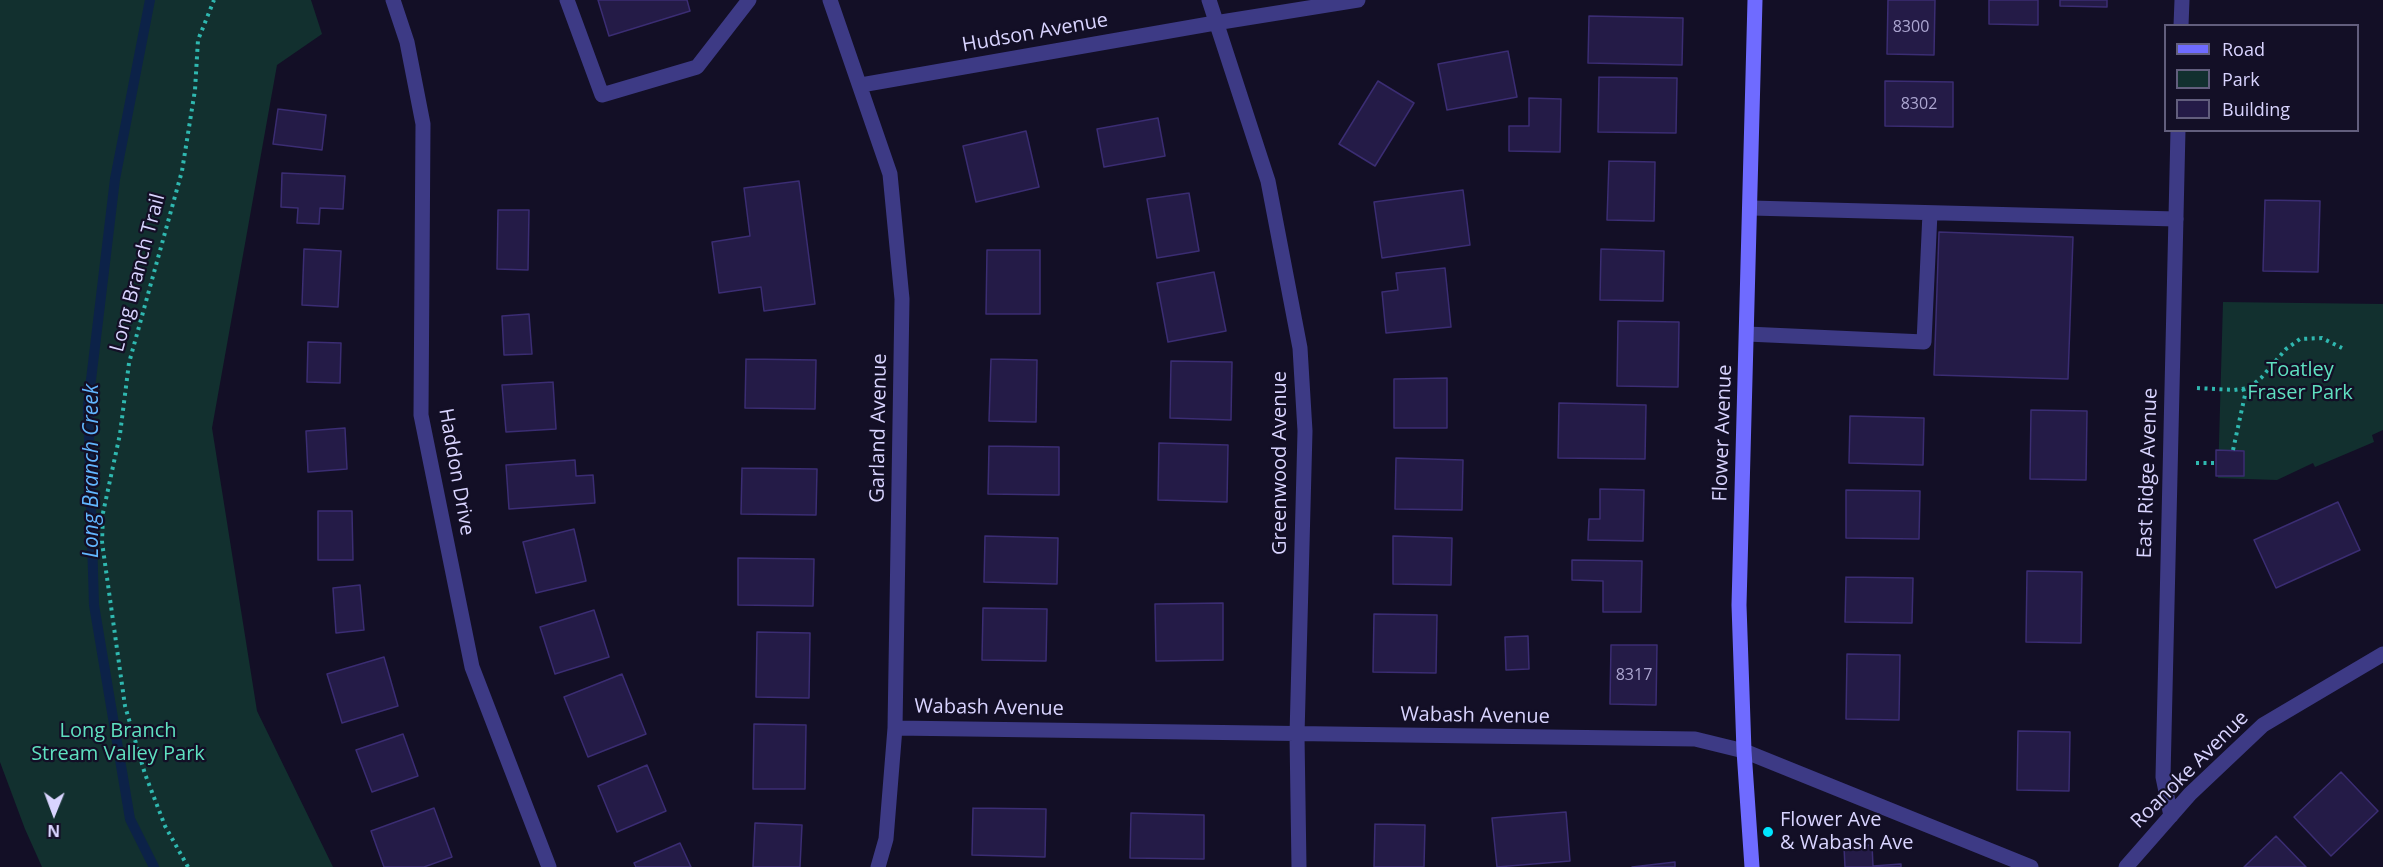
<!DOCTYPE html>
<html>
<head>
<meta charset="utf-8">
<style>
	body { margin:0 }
	#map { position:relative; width:2383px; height:867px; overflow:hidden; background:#130f26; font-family:"Open Sans",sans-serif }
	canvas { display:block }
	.legend { position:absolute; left:2164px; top:24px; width:195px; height:108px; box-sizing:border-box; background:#130f26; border:2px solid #625e7d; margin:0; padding:8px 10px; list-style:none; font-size:18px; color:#d9d4ff }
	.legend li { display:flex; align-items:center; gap:12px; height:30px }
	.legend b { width:30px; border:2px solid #625e7d }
	.north { position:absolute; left:24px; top:783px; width:60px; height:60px; -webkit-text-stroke:4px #130f26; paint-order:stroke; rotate:181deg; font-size:16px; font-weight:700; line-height:24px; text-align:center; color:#d9d4ff }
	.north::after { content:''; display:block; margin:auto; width:21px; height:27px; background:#d9d4ff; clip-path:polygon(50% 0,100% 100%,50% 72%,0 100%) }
</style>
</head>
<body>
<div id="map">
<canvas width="2383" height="867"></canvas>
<ul class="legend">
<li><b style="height:8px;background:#6f6bff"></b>Road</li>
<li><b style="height:16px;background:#12302f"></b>Park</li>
<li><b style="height:16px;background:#241b47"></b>Building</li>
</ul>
<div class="north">N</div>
</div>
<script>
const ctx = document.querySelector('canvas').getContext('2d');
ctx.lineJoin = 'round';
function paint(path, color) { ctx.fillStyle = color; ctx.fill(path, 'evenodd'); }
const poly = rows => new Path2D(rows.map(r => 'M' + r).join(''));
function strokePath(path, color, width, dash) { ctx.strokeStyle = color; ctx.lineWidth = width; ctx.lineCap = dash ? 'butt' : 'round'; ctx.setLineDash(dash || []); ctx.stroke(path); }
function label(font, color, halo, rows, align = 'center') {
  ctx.font = font + ' "Open Sans",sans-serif'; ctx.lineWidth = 4.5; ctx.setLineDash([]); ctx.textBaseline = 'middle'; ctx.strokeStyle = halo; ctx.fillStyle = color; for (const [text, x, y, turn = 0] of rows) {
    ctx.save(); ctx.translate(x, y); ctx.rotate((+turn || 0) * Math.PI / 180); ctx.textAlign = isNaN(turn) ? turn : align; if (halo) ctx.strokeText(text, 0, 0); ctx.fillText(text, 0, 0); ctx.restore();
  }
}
paint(poly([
	[0,0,311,0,322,34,277,65,212,428,257,711,333,867,42,867,25,829,0,762],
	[2223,302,2383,304,2383,430,2372,435,2374,442,2315,467,2313,463,2277,480,2218,478]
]), '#12302f');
strokePath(poly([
	[150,0,115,179,88,405,94,605,130,819,154,867]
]), '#0c2248', 10);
const building = poly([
	[598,0,687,0,690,11,609,36,598,0],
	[1888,0,1935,0,1934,55,1887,54,1888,0],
	[1989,0,2038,0,2038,25,1989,24,1989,0],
	[2060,0,2107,0,2107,7,2060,6,2060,0],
	[1589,16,1683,18,1682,65,1588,63,1589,16],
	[1508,51,1517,97,1447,110,1438,64,1508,51],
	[1599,77,1677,78,1676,133,1598,132,1599,77],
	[1378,81,1414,103,1375,166,1339,144,1378,81],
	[1885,81,1953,82,1953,127,1885,126,1885,81],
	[1529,98,1561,99,1560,152,1509,151,1509,126,1529,126,1529,98],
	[278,109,326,115,322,150,273,144,278,109],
	[1158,118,1165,156,1104,167,1097,129,1158,118],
	[1026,131,1039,187,976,202,963,146,1026,131],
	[1609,161,1655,162,1654,221,1607,220,1609,161],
	[282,173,345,176,343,209,320,208,319,224,297,223,298,208,281,207,282,173],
	[799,181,815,304,764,311,761,287,719,293,712,242,750,236,744,188,799,181],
	[1463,190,1470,245,1382,258,1374,202,1463,190],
	[1189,193,1199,251,1157,258,1147,199,1189,193],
	[2265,200,2320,201,2318,272,2263,271,2265,200],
	[498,210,529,210,528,270,497,269,498,210],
	[1939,232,2073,237,2068,379,1934,375,1939,232],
	[304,249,341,251,338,307,302,305,304,249],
	[1601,249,1664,251,1663,301,1600,300,1601,249],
	[987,250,1040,250,1040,314,986,314,987,250],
	[1445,268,1451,327,1386,333,1382,292,1398,290,1396,273,1445,268],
	[1214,272,1226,331,1168,342,1157,283,1214,272],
	[529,314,532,354,504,355,502,316,529,314],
	[1618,321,1679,322,1678,387,1617,386,1618,321],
	[308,342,341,343,340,383,307,382,308,342],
	[746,359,816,360,815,409,745,408,746,359],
	[991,359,1037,360,1036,422,989,421,991,359],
	[1171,361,1232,362,1231,420,1170,418,1171,361],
	[1447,378,1447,428,1394,428,1394,379,1447,378],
	[553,382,556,429,506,432,502,385,553,382],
	[1559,403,1646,405,1645,459,1558,458,1559,403],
	[2031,410,2087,411,2086,480,2030,479,2031,410],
	[1850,416,1924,418,1923,465,1849,463,1850,416],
	[345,428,347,469,308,472,306,431,345,428],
	[1159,443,1228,445,1227,502,1158,500,1159,443],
	[989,446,1059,447,1059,495,988,494,989,446],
	[2216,450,2244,451,2244,476,2216,476,2216,450],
	[1396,458,1463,460,1462,510,1395,509,1396,458],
	[575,460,576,476,593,475,595,503,509,509,506,465,575,460],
	[742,468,817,469,816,515,741,514,742,468],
	[1600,489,1644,490,1643,541,1588,540,1589,519,1600,519,1600,489],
	[1846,490,1920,491,1919,539,1846,538,1846,490],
	[2338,502,2360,550,2276,588,2254,540,2338,502],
	[318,511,352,511,353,560,318,560,318,511],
	[574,529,586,581,536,593,523,542,574,529],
	[985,536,1058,538,1057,584,984,582,985,536],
	[1393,536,1452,538,1451,585,1393,584,1393,536],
	[738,558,814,559,813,606,738,605,738,558],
	[1572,560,1642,561,1641,612,1603,612,1603,581,1572,580,1572,560],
	[2027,571,2082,572,2081,643,2026,642,2027,571],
	[1846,577,1913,578,1912,623,1845,622,1846,577],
	[360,585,364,630,336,633,333,588,360,585],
	[1223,603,1223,660,1156,661,1155,604,1223,603],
	[983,608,1047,609,1046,661,982,660,983,608],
	[594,610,609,657,555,674,540,627,594,610],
	[1374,614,1437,615,1436,673,1373,672,1374,614],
	[757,632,810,633,809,698,756,697,757,632],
	[1528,636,1529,669,1506,670,1505,637,1528,636],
	[1611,645,1657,645,1656,705,1610,704,1611,645],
	[1847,654,1900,655,1899,720,1846,719,1847,654],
	[384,657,398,706,342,723,327,674,384,657],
	[622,674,646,734,588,757,564,697,622,674],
	[754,724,806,725,805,789,753,789,754,724],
	[2018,731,2070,732,2069,791,2017,790,2018,731],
	[403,734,418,776,372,792,356,750,403,734],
	[647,765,666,811,617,832,598,786,647,765],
	[2341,772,2378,811,2331,856,2294,817,2341,772],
	[434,808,452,857,424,867,384,867,371,831,434,808],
	[973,808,1046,809,1045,857,972,855,973,808],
	[1566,812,1570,861,1497,867,1492,818,1566,812],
	[1131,813,1204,815,1204,859,1130,858,1131,813],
	[755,823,802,825,800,867,753,867,755,823],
	[1375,824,1425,825,1424,867,1374,867,1375,824],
	[2276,836,2306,867,2244,867,2276,836],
	[680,843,691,867,636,867,634,863,680,843],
	[1872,845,1873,866,1901,864,1901,867,1845,867,1844,847,1872,845],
	[1675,862,1675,867,1632,867,1675,862]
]);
paint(building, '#241b47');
strokePath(building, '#3b2d73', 1.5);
strokePath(poly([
	[2197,388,2234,390,2249,388,2261,378,2286,349,2300,339,2322,338,2342,348],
	[2233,450,2245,395,2243,388],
	[2196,463,2216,463],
	[188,867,165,826,145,774,125,706,102,542,103,513,120,434,129,363,182,171,195,90,198,40,214,0]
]), '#2fb8b0', 4, [3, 4.5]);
strokePath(poly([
	[567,0,602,95,697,67,749,0],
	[1751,208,2176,219],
	[1747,334,1924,342,1930,213]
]), '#3d3a85', 15);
strokePath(poly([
	[393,0,407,42,423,124,421,415,472,667,549,867],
	[830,0,890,174,902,299,895,728,886,839,878,867],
	[1209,0,1268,181,1300,348,1305,431,1297,735,1299,867],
	[2181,26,2182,0],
	[861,85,1215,23,1358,0],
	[895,728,1695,739,1744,751,2031,867],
	[2171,816,2163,777,2178,130],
	[2126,867,2190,794,2263,725,2383,654]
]), '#3d3a85', 15);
strokePath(poly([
	[1752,867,1744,751,1739,605,1755,0]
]), '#6f6bff', 15);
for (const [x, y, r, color] of [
	[1768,832,6,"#00e5ff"]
]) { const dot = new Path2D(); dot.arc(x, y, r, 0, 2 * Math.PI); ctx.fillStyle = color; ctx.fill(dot); strokePath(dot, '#130f26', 2); }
label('16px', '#aca6d1', null, [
	["8300",1911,27],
	["8302",1919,104],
	["8317",1634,675]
]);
label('20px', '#d9d4ff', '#130f26', [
	["Hudson Avenue",1035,33,-10],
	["Long Branch Trail",138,273,-75],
	["Garland Avenue",879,428,-89],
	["Flower Avenue",1723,433,-88],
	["Greenwood Avenue",1280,463,-90],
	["Haddon Drive",456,472,80],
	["East Ridge Avenue",2148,473,-88],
	["Wabash Avenue",989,708,1],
	["Wabash Avenue",1475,716,1],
	["Roanoke Avenue",2190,770,-45]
]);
label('20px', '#5fe0c0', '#130f26', [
	["Toatley",2300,370],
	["Fraser Park",2300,393],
	["Long Branch",118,731],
	["Stream Valley Park",118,754]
]);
label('20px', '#d9d4ff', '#130f26', [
	["Flower Ave",1780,820],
	["& Wabash Ave",1780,843]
], 'left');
label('italic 21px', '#62b6ff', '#130f26', [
	["Long Branch Creek",92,471,-90]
]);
</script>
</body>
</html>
